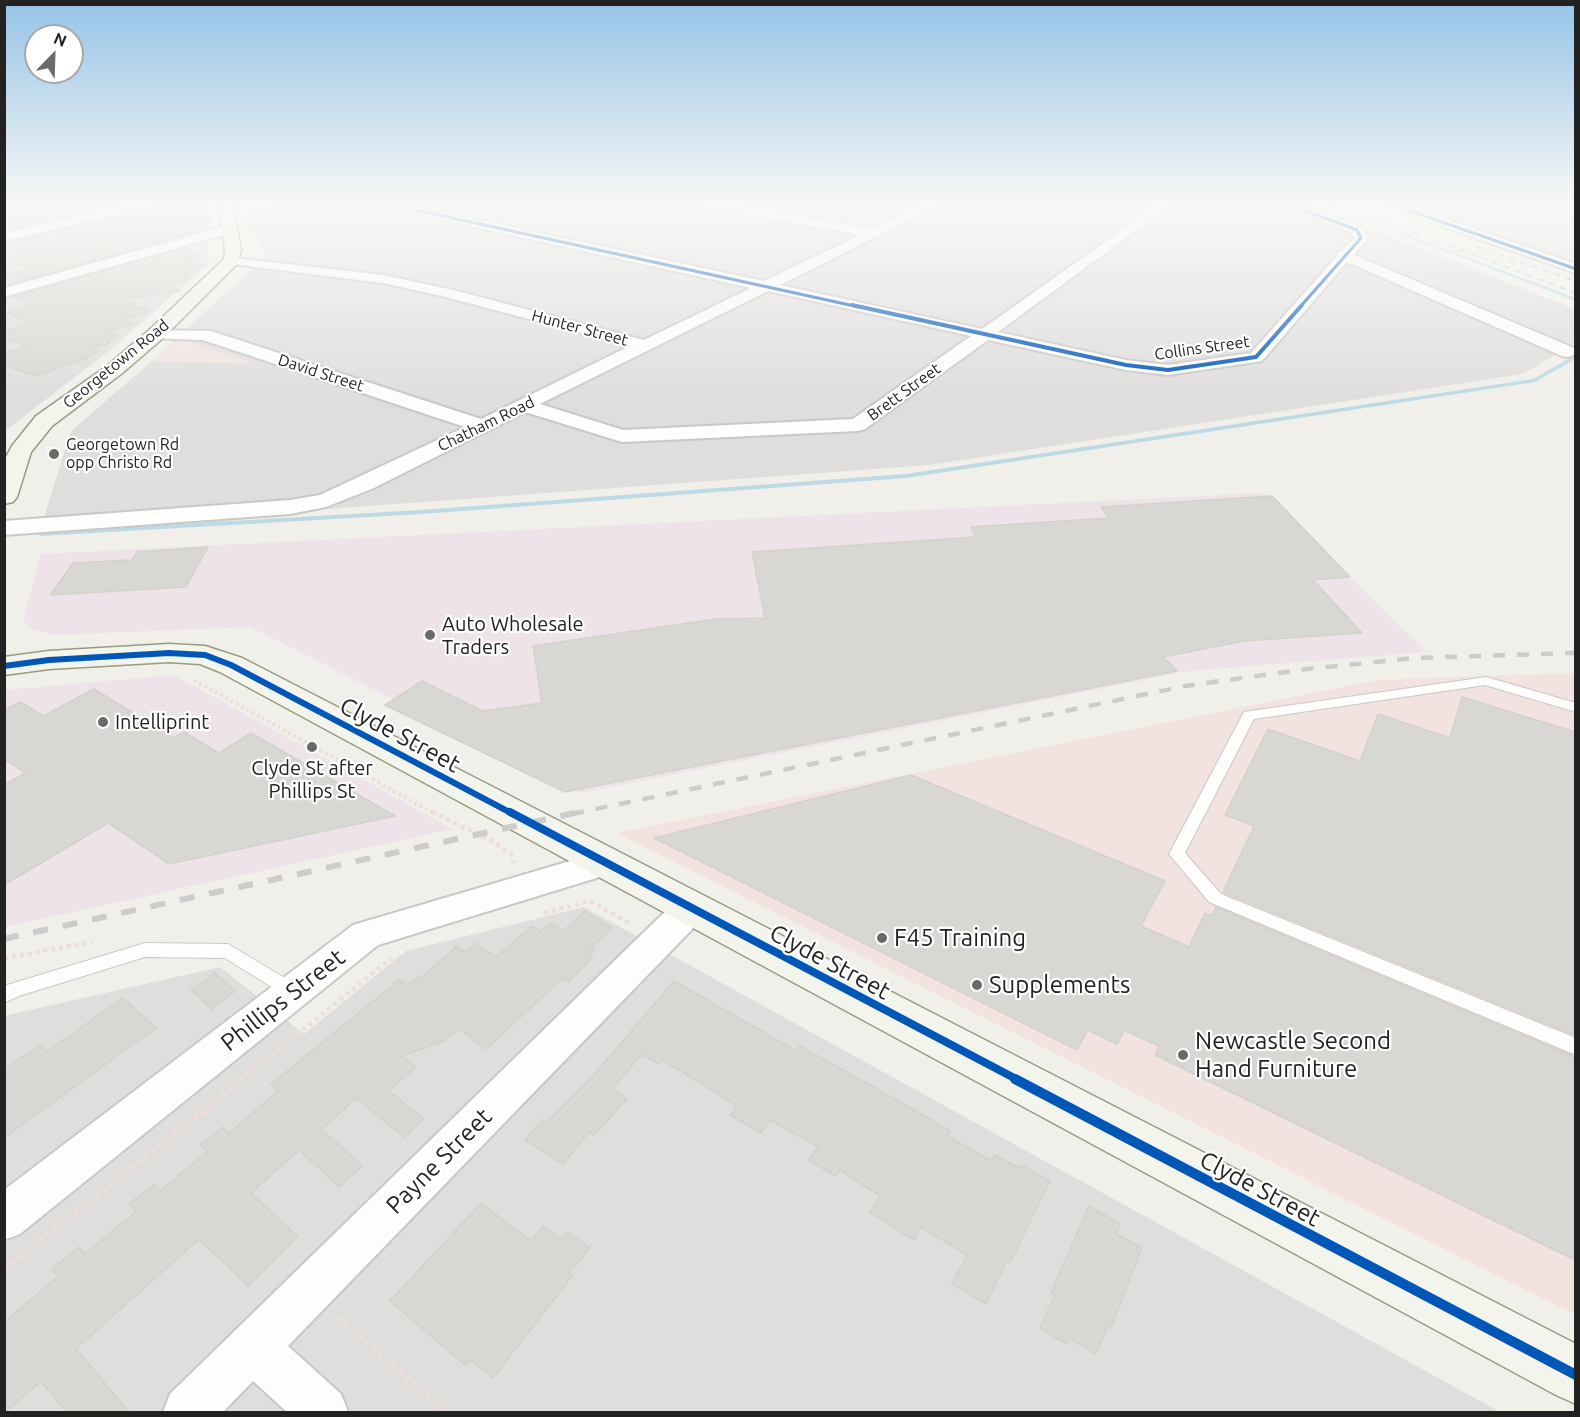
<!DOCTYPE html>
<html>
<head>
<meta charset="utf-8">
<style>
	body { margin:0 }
	#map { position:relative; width:1580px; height:1417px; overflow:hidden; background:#f0efea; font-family:Ubuntu,sans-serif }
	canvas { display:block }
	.frame { position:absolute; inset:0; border:6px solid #222; pointer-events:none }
	.north { position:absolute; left:24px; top:24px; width:60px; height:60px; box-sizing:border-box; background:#fff; border:2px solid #a7a7a7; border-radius:50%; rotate:23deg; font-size:16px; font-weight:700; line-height:24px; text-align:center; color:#222 }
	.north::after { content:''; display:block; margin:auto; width:21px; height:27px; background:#6a6a68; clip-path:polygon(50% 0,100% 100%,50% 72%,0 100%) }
</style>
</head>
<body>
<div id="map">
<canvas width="1580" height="1417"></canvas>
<div class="frame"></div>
<div class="north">N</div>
</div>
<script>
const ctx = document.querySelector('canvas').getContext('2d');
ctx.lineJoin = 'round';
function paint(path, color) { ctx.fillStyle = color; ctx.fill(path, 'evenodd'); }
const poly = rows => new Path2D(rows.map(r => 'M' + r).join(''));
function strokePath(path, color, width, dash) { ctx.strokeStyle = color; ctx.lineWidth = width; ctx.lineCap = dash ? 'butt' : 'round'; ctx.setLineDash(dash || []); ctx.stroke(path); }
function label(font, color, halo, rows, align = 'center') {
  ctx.font = font + ' Ubuntu,sans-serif'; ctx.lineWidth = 4.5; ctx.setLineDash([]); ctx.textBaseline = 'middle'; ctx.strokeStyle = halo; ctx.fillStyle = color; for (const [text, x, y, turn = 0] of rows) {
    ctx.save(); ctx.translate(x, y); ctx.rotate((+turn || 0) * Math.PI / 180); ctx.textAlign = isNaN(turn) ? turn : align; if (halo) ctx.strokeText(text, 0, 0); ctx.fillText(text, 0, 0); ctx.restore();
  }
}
paint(poly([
	[5,203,138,203,91,214,155,232,206,218,208,264,109,351,5,431],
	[280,203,1302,203,1575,309,1575,343,1523,374,929,465,40,530,71,431,152,361,250,363,189,342,172,342,267,255,241,213],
	[1401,203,1575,203,1575,265],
	[584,907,1500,1412,5,1412,4,1016,220,967,304,1034,406,951]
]), '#dfdedc');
paint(poly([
	[172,342,189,342,253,363,152,361],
	[1575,673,1575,1315,617,833,1377,680]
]), '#f2e3e0');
paint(poly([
	[1262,493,1427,652,1189,671,580,793,249,627,54,635,32,630,23,619,41,554],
	[174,675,453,829,5,927,5,690]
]), '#eee3e8');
paint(poly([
	[1318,203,1323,203,1576,298,1576,301,1318,203],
	[1576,354,1576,359,1535,382,906,478,421,514,41,536,37,534,41,532,421,510,906,474,1533,379,1576,354]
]), '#bcdae5');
const building = poly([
	[72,203,127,203,33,224,8,217,72,203],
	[159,203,207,203,211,226,4,286,4,274,33,268,13,262,23,259,16,257,26,254,13,251,36,245,19,240,152,209,159,203],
	[177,250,201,254,186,259,206,265,183,271,187,273,182,274,192,278,168,286,181,291,117,300,150,310,125,320,133,323,105,332,117,336,106,342,110,343,90,349,98,352,84,357,88,358,35,376,4,365,4,353,26,346,4,338,4,331,31,323,7,313,37,304,14,297,177,250],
	[1272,496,1350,577,1313,580,1362,633,1244,641,1163,657,1177,671,565,792,385,705,422,681,483,711,542,703,533,646,716,619,765,618,752,552,976,537,971,527,1109,518,1101,507,1272,496],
	[208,547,186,587,50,595,73,563,132,560,137,552,208,547],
	[94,689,174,738,184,732,219,753,251,733,395,816,169,864,108,823,4,885,4,785,25,773,4,759,4,710,21,702,43,716,94,689],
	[1462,697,1575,732,1575,1035,1223,892,1254,826,1225,815,1268,729,1360,761,1378,714,1450,738,1462,697],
	[911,775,1165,881,1141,926,1189,947,1205,913,1212,916,1216,907,1575,1057,1575,1260,1155,1055,1159,1046,1124,1030,1117,1044,1088,1030,1077,1050,654,838,911,775],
	[585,911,612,928,591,948,594,950,588,955,593,958,568,982,563,978,554,986,486,1049,459,1029,446,1040,402,1056,416,1067,389,1091,424,1119,404,1137,356,1098,322,1129,362,1166,339,1187,299,1150,251,1193,298,1237,248,1286,199,1239,76,1349,130,1413,67,1413,41,1381,4,1413,4,1322,58,1277,52,1269,79,1247,85,1254,136,1211,129,1204,154,1184,160,1191,207,1152,200,1145,223,1127,229,1133,278,1091,271,1084,399,980,407,985,418,976,421,978,457,946,465,952,475,943,496,957,532,926,540,931,550,923,563,931,585,911],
	[215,973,235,991,212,1009,191,990,215,973],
	[674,981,796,1051,800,1046,925,1116,950,1131,948,1136,991,1161,995,1155,1019,1168,1021,1165,1050,1181,1010,1263,1007,1261,986,1304,952,1284,967,1255,921,1227,914,1240,870,1212,880,1196,840,1170,835,1176,809,1160,818,1147,770,1120,761,1133,730,1115,737,1106,663,1060,659,1064,642,1054,612,1089,627,1099,594,1135,589,1132,563,1164,525,1140,543,1119,547,1122,593,1076,674,981],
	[123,998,156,1028,4,1138,4,1069,40,1045,46,1052,123,998],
	[481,1203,531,1241,543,1226,562,1239,568,1232,590,1248,569,1273,573,1275,493,1378,471,1360,466,1366,390,1301,481,1203],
	[1089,1206,1120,1224,1116,1234,1142,1248,1111,1328,1108,1325,1096,1354,1069,1338,1067,1344,1040,1328,1055,1294,1051,1293,1089,1206]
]);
paint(building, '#d8d7d3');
strokePath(building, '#d4d1cb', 1.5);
const lane = poly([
	[1486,677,1576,703,1576,712,1485,685,1254,719,1185,853,1221,894,1576,1038,1576,1055,1209,902,1169,854,1244,712,1486,677],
	[145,943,228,944,298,986,301,991,298,996,292,998,286,996,225,958,145,957,19,996,4,1003,4,986,7,985,145,943]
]);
const street = poly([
	[136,203,157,203,151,207,4,241,4,233,136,203],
	[378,203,399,203,764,281,860,235,705,207,699,203,724,203,872,229,926,203,941,203,939,206,780,285,982,329,1160,203,1174,203,998,332,1126,360,1168,365,1251,353,1337,256,1338,252,1342,251,1354,238,1352,233,1279,203,1295,203,1362,227,1368,238,1354,255,1574,348,1576,354,1568,357,1562,356,1347,262,1262,361,1256,362,1168,375,1126,370,988,340,865,429,858,431,622,442,525,412,374,488,326,507,290,514,4,535,4,521,290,500,320,495,465,427,203,340,150,338,148,334,150,330,211,331,481,419,630,346,446,297,383,283,232,264,227,263,225,260,227,257,383,275,453,290,644,340,751,288,384,207,378,203],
	[768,291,971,336,853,419,623,430,540,404,768,291],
	[1382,203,1399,203,1576,264,1576,273,1384,206,1382,203],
	[229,225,234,226,236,229,234,232,4,297,4,288,229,225],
	[604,851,616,854,621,863,616,872,378,945,20,1234,4,1240,4,1190,353,925,604,851],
	[690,896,702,899,707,909,702,919,288,1346,341,1394,348,1412,287,1412,253,1381,223,1412,163,1412,170,1394,678,899,690,896]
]);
const secondary = poly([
	[218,203,232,203,241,249,238,263,163,338,121,374,52,426,31,452,17,497,13,502,4,504,4,461,12,446,36,416,107,366,149,330,224,259,225,249,218,203],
	[169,644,205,646,242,658,1576,1344,1576,1404,1556,1395,220,672,200,664,169,662,49,669,4,675,4,657,49,651,169,644]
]);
strokePath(lane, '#c9c8c6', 2);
strokePath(street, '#c9c8c6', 4);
strokePath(secondary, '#979b80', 3);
strokePath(poly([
	[194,680,435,814]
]), '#eddeda', 4, [3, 3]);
strokePath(poly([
	[432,812,494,842,511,854,513,863],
	[544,913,590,901,631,924],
	[4,958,92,942],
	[240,1080,392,958]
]), '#eddeda', 4.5, [4, 4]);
strokePath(poly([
	[4,1270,242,1079],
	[338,1317,446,1412]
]), '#eddeda', 6, [4.5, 4.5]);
paint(lane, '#fdfdfc');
paint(street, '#fdfdfc');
paint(secondary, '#f3f5ec');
strokePath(poly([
	[1335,203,1576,293],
	[1475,246,1576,281]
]), '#cccccb', 2, [6, 6]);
strokePath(poly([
	[572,814,1185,686,1307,669,1415,658,1576,653]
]), '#cccccb', 4.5, [12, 12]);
strokePath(poly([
	[4,939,579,812]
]), '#cccccb', 6, [15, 15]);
strokePath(poly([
	[1333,205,1352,203]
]), '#eddeda', 1.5, [1.5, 1.5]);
strokePath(poly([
	[384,203,859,307],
	[1285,203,1357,230,1361,238,1300,307],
	[1388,203,1576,269]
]), '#0057b8', 3);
strokePath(poly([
	[852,305,1126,365,1168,370,1256,357,1302,305]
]), '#0057b8', 4);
strokePath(poly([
	[4,666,49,660,169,653,205,655,231,665,513,814]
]), '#0057b8', 6);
strokePath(poly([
	[510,812,1018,1080]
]), '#0057b8', 8);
strokePath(poly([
	[1015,1079,1576,1375]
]), '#0057b8', 10);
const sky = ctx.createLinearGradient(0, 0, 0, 401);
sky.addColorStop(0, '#96c3e7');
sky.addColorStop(0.51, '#f8f8f6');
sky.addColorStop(1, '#f8f8f600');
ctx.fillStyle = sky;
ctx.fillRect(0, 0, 1580, 401);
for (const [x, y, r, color] of [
	[54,454,6,"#6a6a68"],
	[430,635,6,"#6a6a68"],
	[103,722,6,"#6a6a68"],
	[312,747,6,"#6a6a68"],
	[882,938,6,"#6a6a68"],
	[977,985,6,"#6a6a68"],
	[1183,1055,6,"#6a6a68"]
]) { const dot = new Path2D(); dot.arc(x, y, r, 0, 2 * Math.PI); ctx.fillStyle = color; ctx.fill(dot); strokePath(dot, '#fff', 2); }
label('16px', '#222', '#fff', [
	["Hunter Street",580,328,15],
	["Collins Street",1202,348,-8],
	["Georgetown Road",116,364,-39],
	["David Street",321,373,18],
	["Brett Street",904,392,-36],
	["Chatham Road",486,424,-26]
]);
label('16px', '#222', '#fff', [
	["Georgetown Rd",66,445],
	["opp Christo Rd",66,463]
], 'left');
label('20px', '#222', '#fff', [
	["Auto Wholesale",442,624],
	["Traders",442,647],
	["Intelliprint",115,722],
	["Clyde St after",312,768,"center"],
	["Phillips St",312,791,"center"]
], 'left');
label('24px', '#222', '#fff', [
	["Clyde Street",400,735,28],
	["Clyde Street",830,962,28],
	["Phillips Street",283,1000,-38],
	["Payne Street",439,1161,-45],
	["Clyde Street",1260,1189,28]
]);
label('24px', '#222', '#fff', [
	["F45 Training",894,938],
	["Supplements",989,985],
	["Newcastle Second",1195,1041],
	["Hand Furniture",1195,1069]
], 'left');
</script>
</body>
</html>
